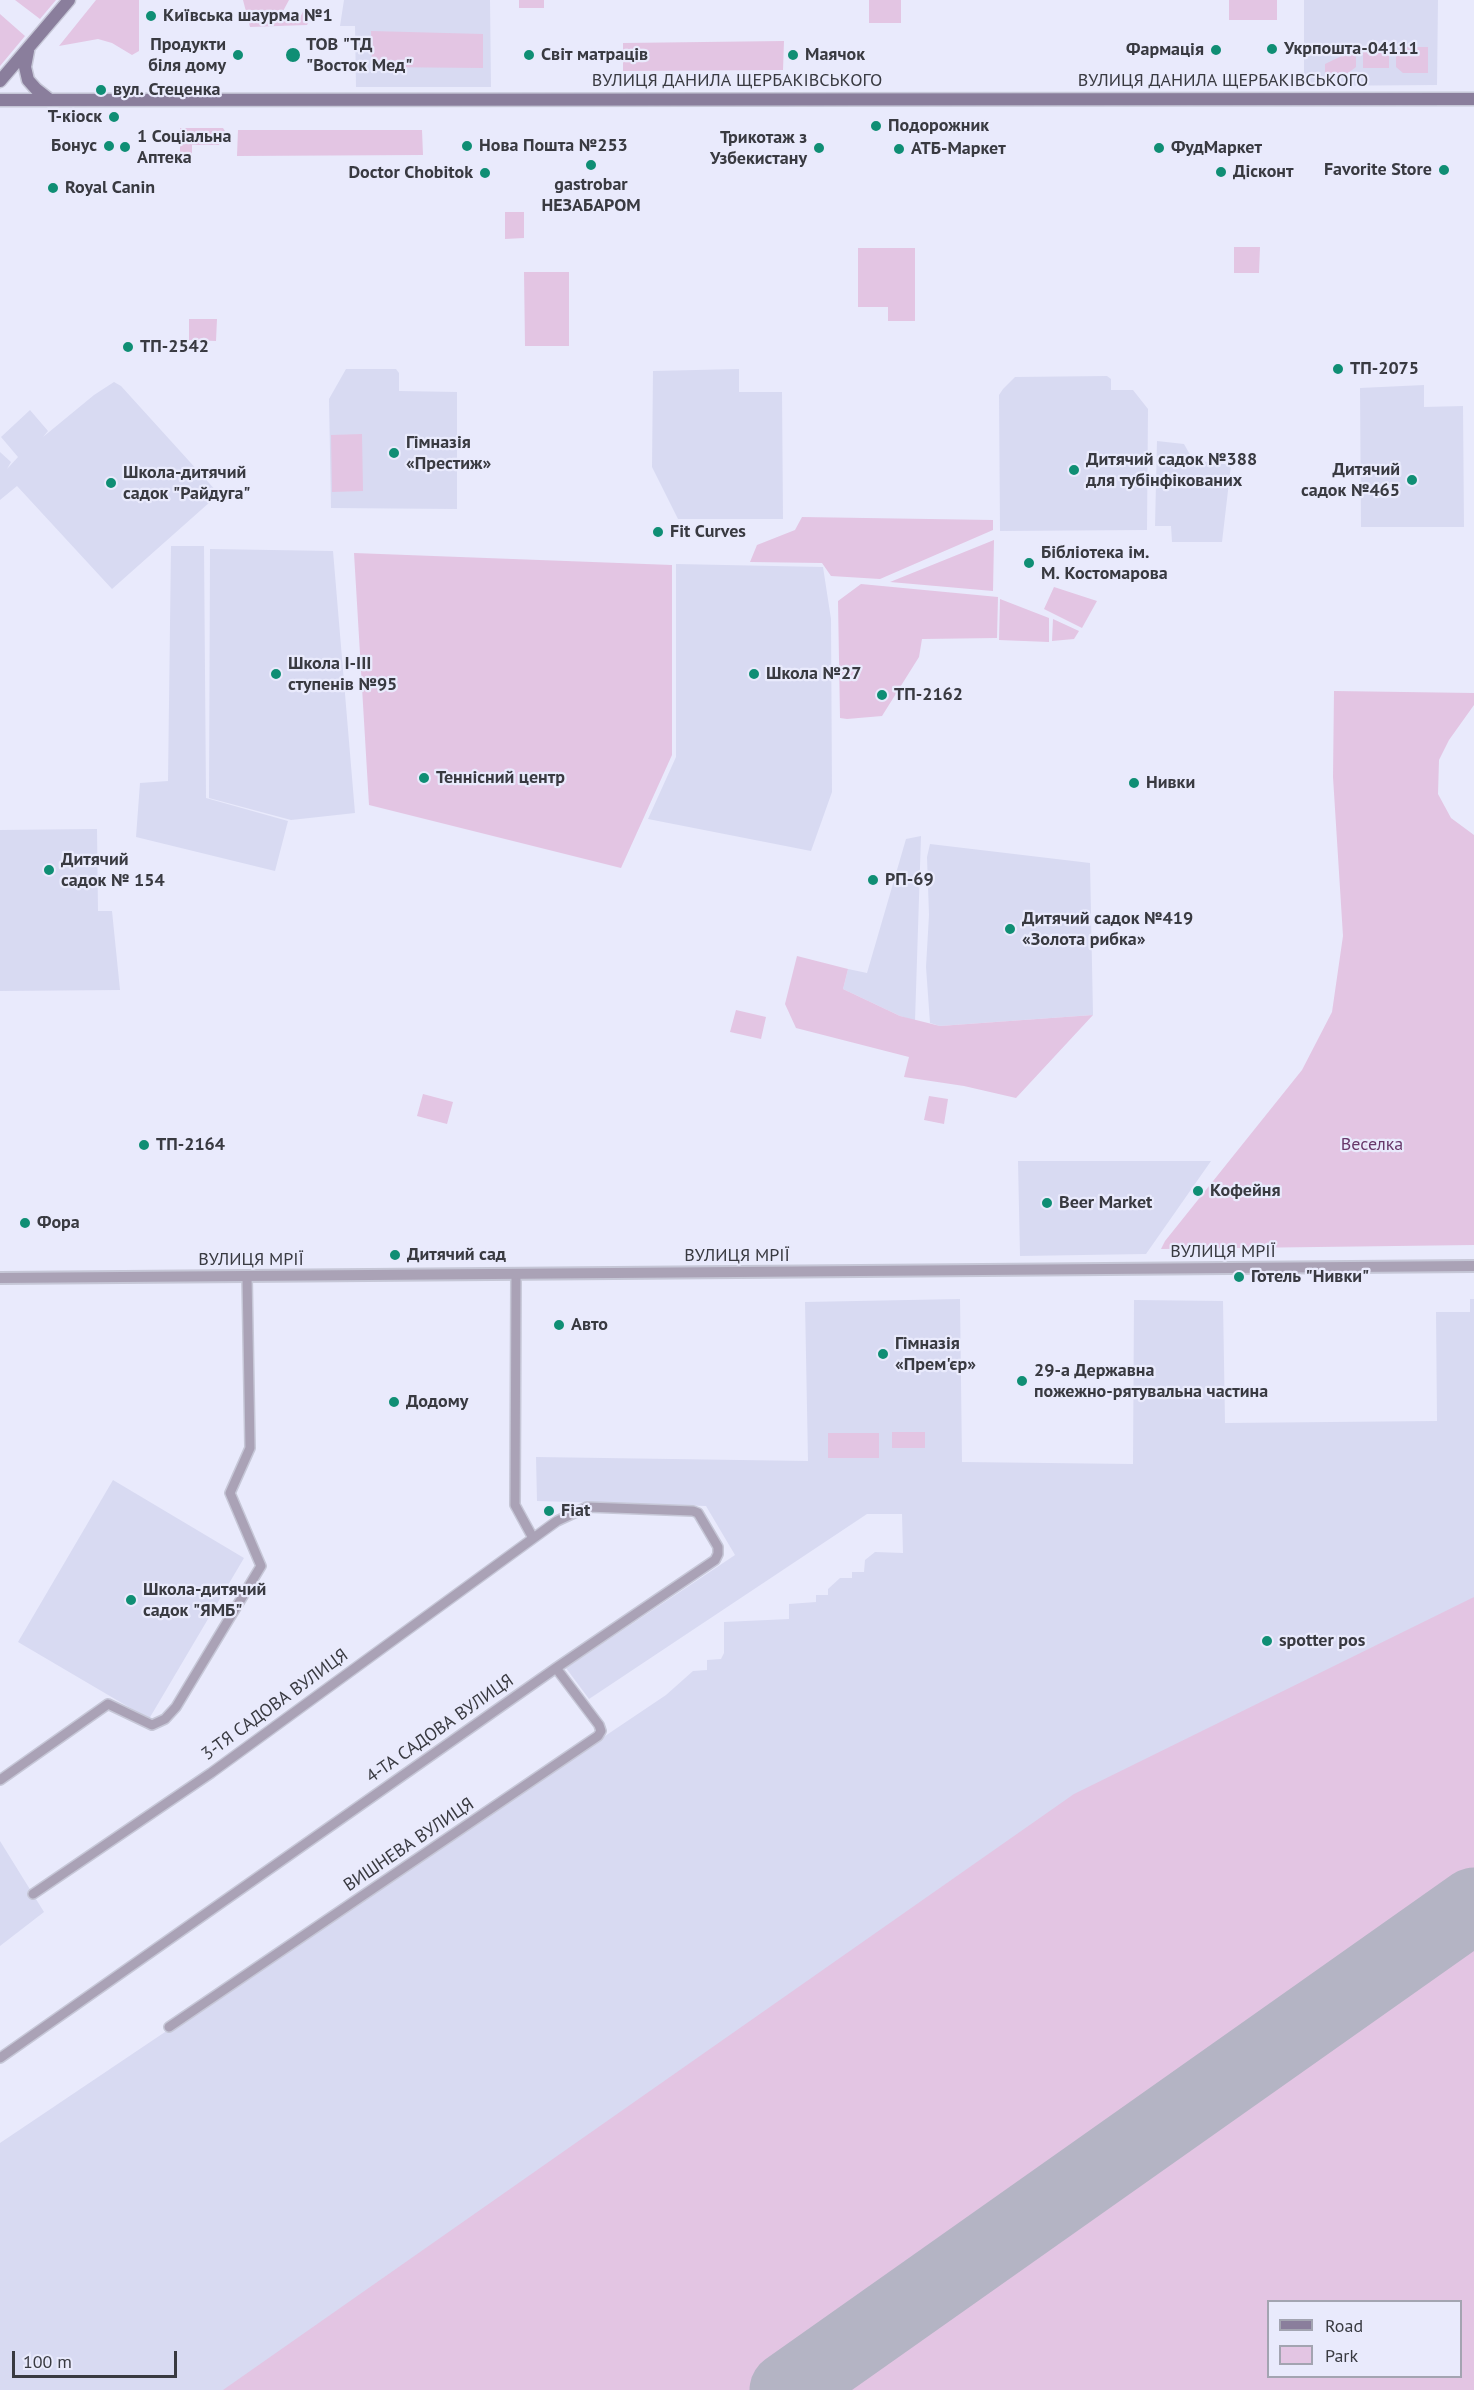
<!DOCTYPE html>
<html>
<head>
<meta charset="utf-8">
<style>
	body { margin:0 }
	#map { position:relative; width:1474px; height:2390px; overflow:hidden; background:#e9eafc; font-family:"PT Sans",sans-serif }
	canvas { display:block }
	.legend { position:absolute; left:1267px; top:2300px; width:195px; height:78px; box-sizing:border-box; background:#e9eafc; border:2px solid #a3a4b1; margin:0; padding:8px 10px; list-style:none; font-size:18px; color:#393a41 }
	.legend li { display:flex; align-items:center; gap:12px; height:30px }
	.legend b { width:30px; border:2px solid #a3a4b1 }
	.scale { position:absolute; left:12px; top:2351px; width:165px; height:27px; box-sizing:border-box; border:3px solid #393a41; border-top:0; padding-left:8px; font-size:18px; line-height:21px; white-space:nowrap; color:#393a41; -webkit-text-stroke:4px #e9eafc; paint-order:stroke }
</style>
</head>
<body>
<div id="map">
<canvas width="1474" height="2390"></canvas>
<ul class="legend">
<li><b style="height:8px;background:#8a7e9c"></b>Road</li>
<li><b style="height:16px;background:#e3c5e3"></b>Park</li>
</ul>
<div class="scale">100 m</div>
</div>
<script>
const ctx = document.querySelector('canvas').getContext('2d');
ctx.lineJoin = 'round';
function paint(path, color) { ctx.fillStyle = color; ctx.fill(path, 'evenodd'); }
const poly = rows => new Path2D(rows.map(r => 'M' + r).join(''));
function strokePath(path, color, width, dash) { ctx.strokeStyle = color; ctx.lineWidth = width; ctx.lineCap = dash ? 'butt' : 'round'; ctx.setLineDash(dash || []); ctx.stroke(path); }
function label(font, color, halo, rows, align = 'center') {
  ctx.font = font + ' "PT Sans",sans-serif'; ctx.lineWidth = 4.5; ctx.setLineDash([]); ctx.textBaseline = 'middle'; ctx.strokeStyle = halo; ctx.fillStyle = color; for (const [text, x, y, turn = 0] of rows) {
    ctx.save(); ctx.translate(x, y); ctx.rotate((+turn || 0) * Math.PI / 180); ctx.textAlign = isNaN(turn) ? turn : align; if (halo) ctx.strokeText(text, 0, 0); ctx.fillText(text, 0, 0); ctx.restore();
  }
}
paint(poly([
	[344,0,490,0,491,87,356,87,355,26,340,26],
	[1304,0,1438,0,1437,85,1304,86],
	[346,369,396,369,399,373,399,391,457,392,457,509,331,508,329,399],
	[739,369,739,392,782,392,783,519,678,519,652,467,653,371],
	[1107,376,1111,379,1111,390,1133,390,1148,409,1147,530,1000,531,999,395,1003,389,1015,377],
	[114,382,121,386,219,494,112,589,17,486,0,500,0,452,11,462,7,469,18,457,1,437,30,410,48,431,43,437,94,395],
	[1424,385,1424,407,1463,406,1464,527,1361,527,1360,388],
	[1157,441,1184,444,1193,460,1231,465,1222,542,1172,542,1171,526,1155,526],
	[171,546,204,546,206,798,288,821,275,871,136,837,140,783,168,781],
	[210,549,333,551,355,813,291,820,209,798],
	[676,564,823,567,831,619,832,792,811,851,648,819,676,757],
	[97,829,98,911,112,911,120,990,0,991,0,830],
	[921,836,915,1021,900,1016,843,989,848,969,867,973,906,839],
	[930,844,1090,863,1093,1015,940,1026,930,1023,926,967,929,915,927,857],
	[1018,1161,1211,1161,1146,1254,1020,1256],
	[960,1299,962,1462,1133,1464,1134,1300,1223,1301,1225,1423,1437,1421,1436,1312,1470,1312,1470,1299,1474,1299,1474,2390,0,2390,0,2143,666,1695,693,1671,707,1670,707,1660,721,1659,724,1653,724,1622,789,1619,789,1604,816,1602,816,1595,828,1595,828,1589,840,1578,852,1578,852,1572,864,1572,865,1560,875,1552,903,1553,902,1514,867,1514,589,1699,566,1668,735,1555,706,1506,537,1501,536,1457,808,1461,805,1302],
	[1268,2302,1460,2302,1460,2376,1268,2376],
	[113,1480,244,1558,149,1719,18,1642],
	[0,1841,44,1912,0,1946]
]), '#d8daf2');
paint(poly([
	[15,0,56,0,40,19],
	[96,0,139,0,139,51,132,55,112,43,98,39,59,46],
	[243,0,289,0,282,13,299,20,305,7,313,14,307,25,250,27],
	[519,0,544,0,544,8,519,8],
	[869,0,901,0,901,23,869,23],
	[1229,0,1277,0,1277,20,1229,20],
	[0,14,25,36,0,66],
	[371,31,483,34,483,68,372,67],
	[784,41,783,70,623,71,623,43],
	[1365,47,1382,47,1389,50,1389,68,1363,68,1363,48],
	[1403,47,1428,47,1428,73,1403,73,1396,67,1396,53,1403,52],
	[1356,49,1356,67,1348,73,1325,73,1325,64],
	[180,128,223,128,225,131,219,145,192,145,192,155,180,155],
	[238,130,422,130,423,155,237,156],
	[505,212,524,212,524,238,505,239],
	[1234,247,1260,247,1259,273,1234,273],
	[858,248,915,248,915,321,888,321,888,307,858,307],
	[524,272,569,272,569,346,525,346],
	[189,319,217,319,216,341,189,340],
	[362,434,363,491,332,492,331,435],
	[802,517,993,520,993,530,880,579,831,576,822,563,750,562,757,545,795,530],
	[994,540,993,591,890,582],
	[354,553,672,565,672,755,621,868,369,805],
	[861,584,998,597,997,638,922,639,919,657,882,716,847,719,840,718,838,601],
	[1054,587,1097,601,1082,628,1044,609],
	[1000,599,1049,618,1049,642,999,640],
	[1053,619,1079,631,1074,639,1052,641],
	[1334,691,1474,693,1474,705,1449,740,1439,760,1438,794,1451,818,1474,835,1474,1245,1161,1249,1165,1241,1302,1070,1332,1012,1343,936,1333,777],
	[797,956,848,969,843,989,900,1016,940,1026,1093,1015,1016,1098,964,1086,904,1077,909,1057,796,1028,785,1004],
	[736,1010,766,1017,761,1039,730,1032],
	[423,1094,453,1102,447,1124,417,1116],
	[929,1096,948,1099,944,1124,924,1120],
	[892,1432,925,1432,925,1448,892,1448],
	[828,1433,879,1433,879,1458,828,1458],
	[1474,1597,1474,2390,223,2390,1074,1794],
	[1268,2302,1460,2302,1460,2376,1268,2376]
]), '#e3c5e3');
strokePath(poly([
	[787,2390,1474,1905]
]), '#b4b4c4', 75);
const minor = poly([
	[516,1274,515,1505,533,1538],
	[0,1780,108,1704,152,1725,165,1719,176,1707,261,1566,230,1493,250,1448,247,1276],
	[169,2027,598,1736,601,1731,599,1725,556,1668],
	[0,2058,556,1668,715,1560,718,1554,718,1547,698,1513,693,1511,587,1507,557,1521,211,1773,33,1894]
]);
const tertiary = poly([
	[0,1278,1474,1266]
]);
const secondary = poly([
	[28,51,25,67,28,80,36,89,50,100],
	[0,81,69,0],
	[0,100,1474,99]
]);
strokePath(minor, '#c6c7d7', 12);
strokePath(tertiary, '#c6c7d7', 14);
strokePath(secondary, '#c6c7d7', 15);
strokePath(minor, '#aaa2b6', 9);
strokePath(tertiary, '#aaa2b6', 10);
strokePath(secondary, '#8a7e9c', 12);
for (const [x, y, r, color] of [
	[151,16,6,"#0f8e74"],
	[1272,49,6,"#0f8e74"],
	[1216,50,6,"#0f8e74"],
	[238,55,6,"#0f8e74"],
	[293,55,8,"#0f8e74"],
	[529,55,6,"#0f8e74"],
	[793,55,6,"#0f8e74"],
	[101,90,6,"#0f8e74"],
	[114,117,6,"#0f8e74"],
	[876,126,6,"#0f8e74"],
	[109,146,6,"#0f8e74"],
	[467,146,6,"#0f8e74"],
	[125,147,6,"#0f8e74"],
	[819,148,6,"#0f8e74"],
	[1159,148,6,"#0f8e74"],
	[899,149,6,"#0f8e74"],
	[591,165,6,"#0f8e74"],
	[1444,170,6,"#0f8e74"],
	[1221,172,6,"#0f8e74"],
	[485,173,6,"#0f8e74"],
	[53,188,6,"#0f8e74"],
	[128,347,6,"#0f8e74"],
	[1338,369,6,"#0f8e74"],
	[394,453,6,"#0f8e74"],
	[1074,470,6,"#0f8e74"],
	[1412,480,6,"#0f8e74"],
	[111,483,6,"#0f8e74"],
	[658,532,6,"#0f8e74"],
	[1029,563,6,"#0f8e74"],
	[276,674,6,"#0f8e74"],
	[754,674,6,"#0f8e74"],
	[882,695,6,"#0f8e74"],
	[424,778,6,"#0f8e74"],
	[1134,783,6,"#0f8e74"],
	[49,870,6,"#0f8e74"],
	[873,880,6,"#0f8e74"],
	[1010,929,6,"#0f8e74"],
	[144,1145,6,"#0f8e74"],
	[1198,1191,6,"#0f8e74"],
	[1047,1203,6,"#0f8e74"],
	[25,1223,6,"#0f8e74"],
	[395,1255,6,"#0f8e74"],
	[1239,1277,6,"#0f8e74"],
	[559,1325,6,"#0f8e74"],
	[883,1354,6,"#0f8e74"],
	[1022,1381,6,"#0f8e74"],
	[394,1402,6,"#0f8e74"],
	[549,1511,6,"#0f8e74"],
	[131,1600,6,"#0f8e74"],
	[1267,1641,6,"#0f8e74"]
]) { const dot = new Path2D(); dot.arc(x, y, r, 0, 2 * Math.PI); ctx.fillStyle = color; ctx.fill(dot); strokePath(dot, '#e9eafc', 2); }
label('bold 18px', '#393a41', '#e9eafc', [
	["Київська шаурма №1",163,16],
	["Продукти",226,45,"right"],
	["біля дому",226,66,"right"],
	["ТОВ \"ТД",306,45],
	["\"Восток Мед\"",306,66],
	["Укрпошта-04111",1284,49],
	["Фармація",1204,50,"right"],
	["Світ матраців",541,55],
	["Маячок",805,55],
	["вул. Стеценка",113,90],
	["Т-кіоск",102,117,"right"],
	["Подорожник",888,126],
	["1 Соціальна",137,137],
	["Аптека",137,158],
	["Трикотаж з",807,138,"right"],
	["Узбекистану",807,159,"right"],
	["Бонус",97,146,"right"],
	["Нова Пошта №253",479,146],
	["ФудМаркет",1171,148],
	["АТБ-Маркет",911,149],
	["Favorite Store",1432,170,"right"],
	["Дісконт",1233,172],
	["Doctor Chobitok",473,173,"right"],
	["gastrobar",591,185,"center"],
	["НЕЗАБАРОМ",591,206,"center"],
	["Royal Canin",65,188],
	["ТП-2542",140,347],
	["ТП-2075",1350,369],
	["Гімназія",406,443],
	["«Престиж»",406,464],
	["Дитячий садок №388",1086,460],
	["для тубінфікованих",1086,481],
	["Дитячий",1400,470,"right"],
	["садок №465",1400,491,"right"],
	["Школа-дитячий",123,473],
	["садок \"Райдуга\"",123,494],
	["Fit Curves",670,532],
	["Бібліотека ім.",1041,553],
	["М. Костомарова",1041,574],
	["Школа І-ІІІ",288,664],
	["ступенів №95",288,685],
	["Школа №27",766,674],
	["ТП-2162",894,695],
	["Теннісний центр",436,778],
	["Нивки",1146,783],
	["Дитячий",61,860],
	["садок № 154",61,881],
	["РП-69",885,880],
	["Дитячий садок №419",1022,919],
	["«Золота рибка»",1022,940],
	["ТП-2164",156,1145],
	["Кофейня",1210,1191],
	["Beer Market",1059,1203],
	["Фора",37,1223],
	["Дитячий сад",407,1255],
	["Готель \"Нивки\"",1251,1277],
	["Авто",571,1325],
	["Гімназія",895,1344],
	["«Прем'єр»",895,1365],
	["29-а Державна",1034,1371],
	["пожежно-рятувальна частина",1034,1392],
	["Додому",406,1402],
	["Fiat",561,1511],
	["Школа-дитячий",143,1590],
	["садок \"ЯМБ\"",143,1611],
	["spotter pos",1279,1641]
], 'left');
label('18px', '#393a41', '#e9eafc', [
	["ВУЛИЦЯ ДАНИЛА ЩЕРБАКІВСЬКОГО",737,81],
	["ВУЛИЦЯ ДАНИЛА ЩЕРБАКІВСЬКОГО",1223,81],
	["ВУЛИЦЯ МРІЇ",1223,1252],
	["ВУЛИЦЯ МРІЇ",737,1256],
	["ВУЛИЦЯ МРІЇ",251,1260],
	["3-ТЯ САДОВА ВУЛИЦЯ",275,1705,-36],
	["4-ТА САДОВА ВУЛИЦЯ",440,1729,-35],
	["ВИШНЕВА ВУЛИЦЯ",409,1845,-34]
]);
label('18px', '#68386a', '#e9eafc', [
	["Веселка",1372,1145]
]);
</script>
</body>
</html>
